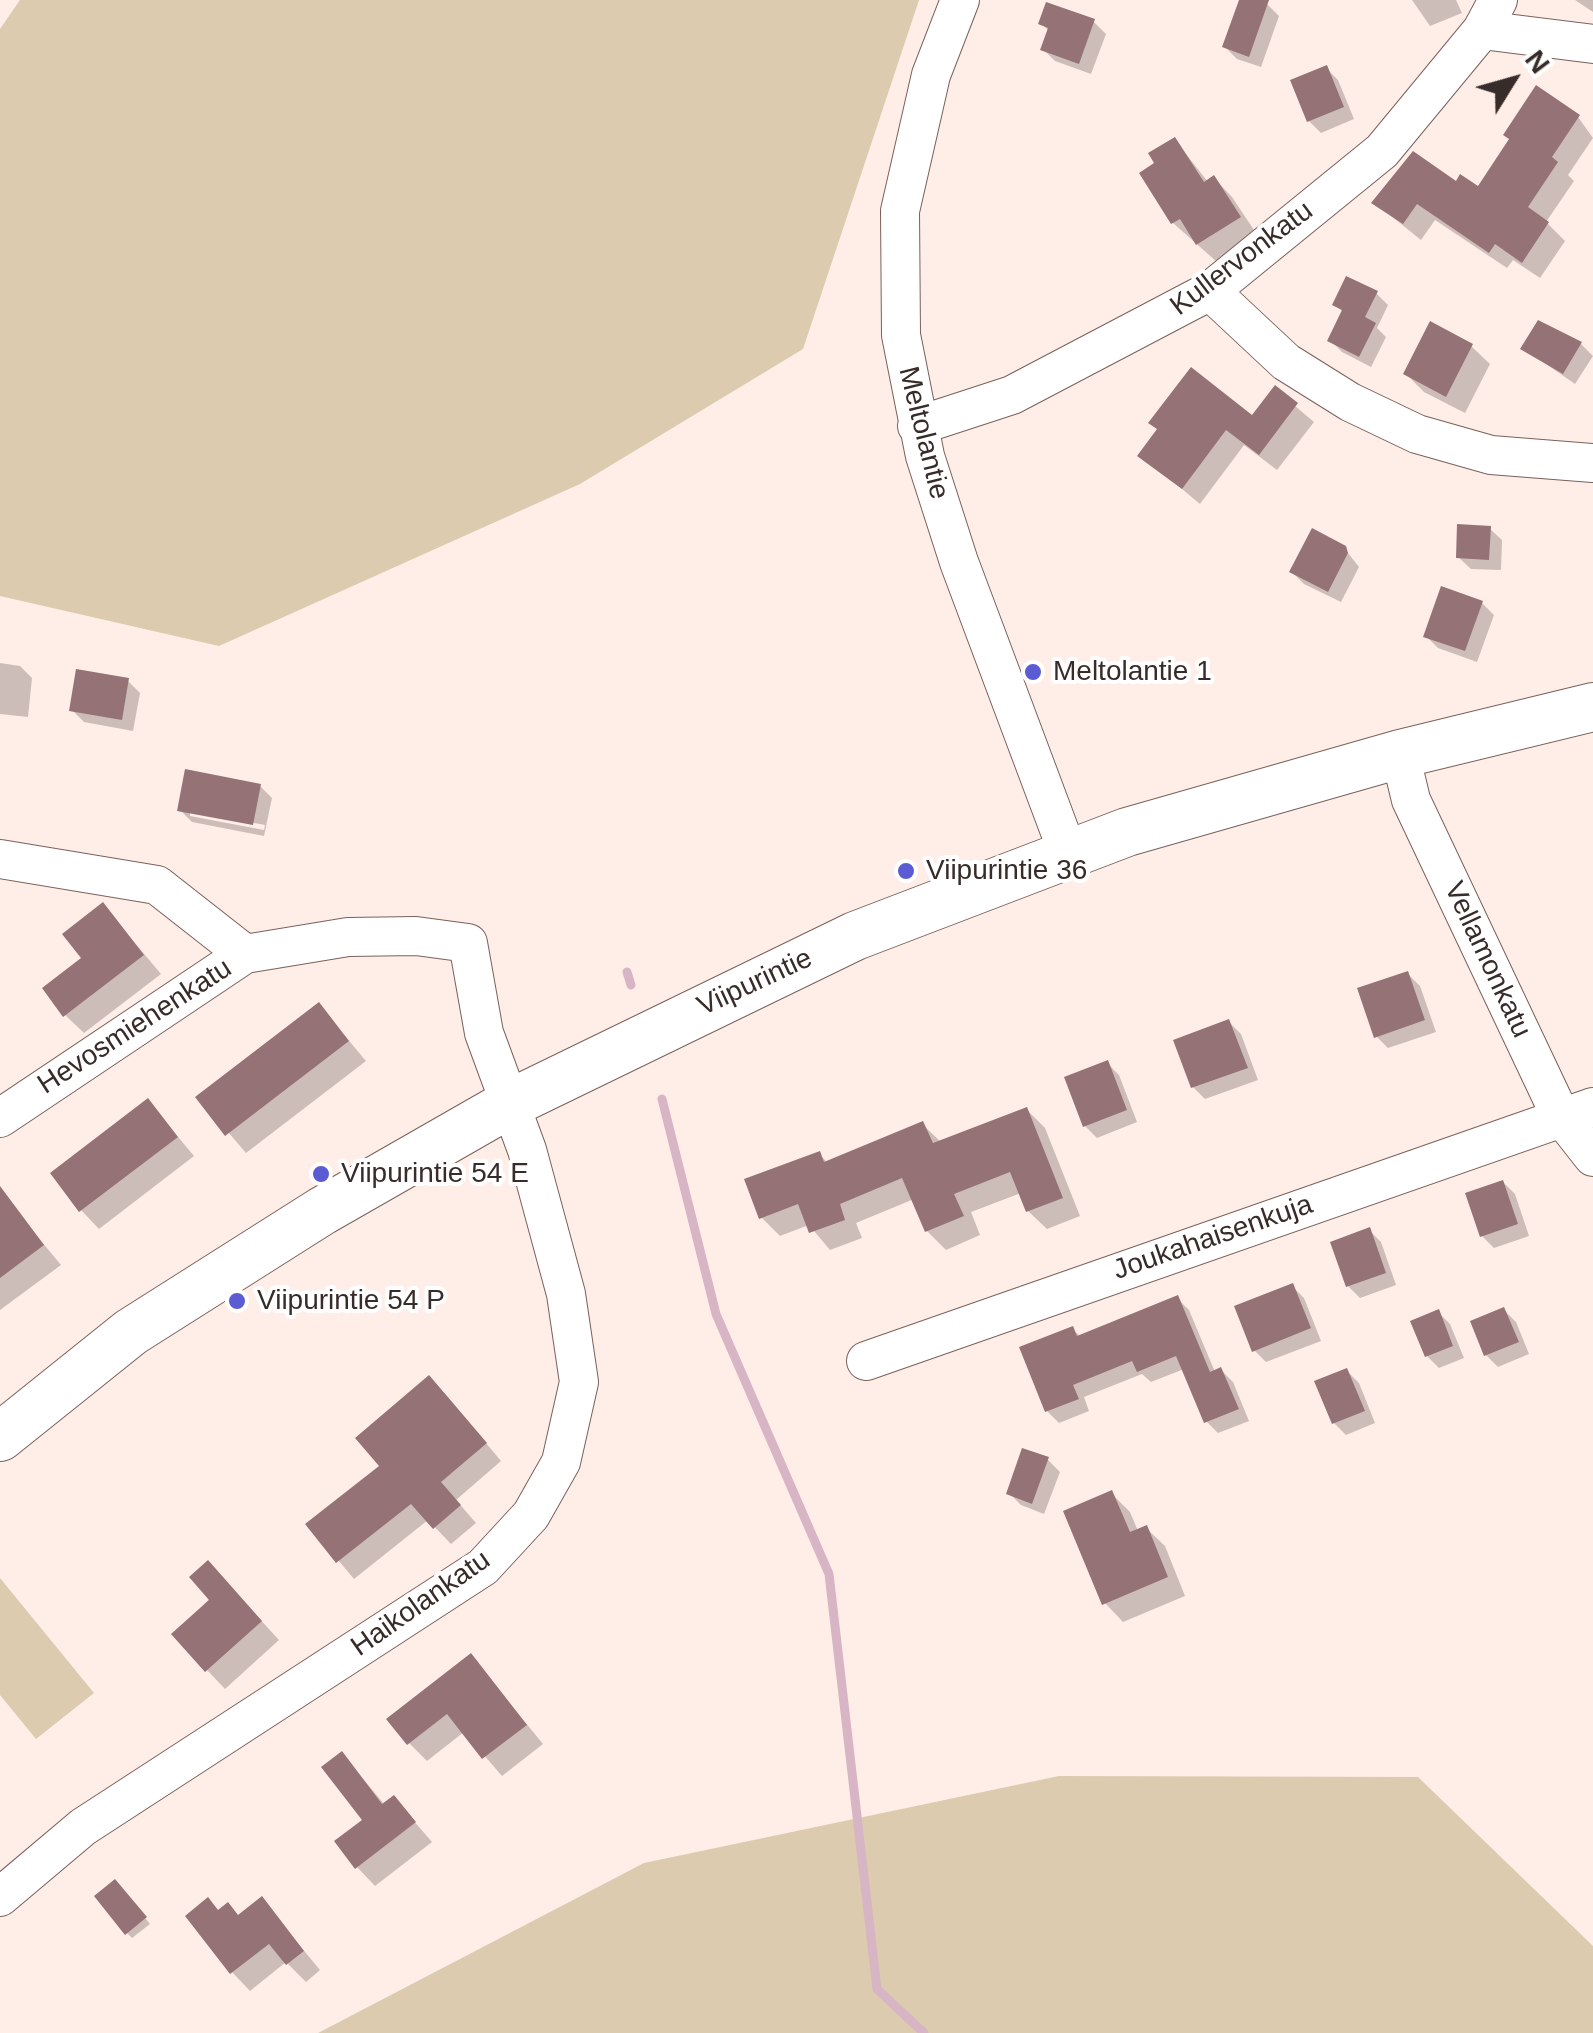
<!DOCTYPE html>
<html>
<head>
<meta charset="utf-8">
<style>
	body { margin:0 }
	#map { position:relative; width:1593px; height:2033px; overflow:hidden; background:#ffede8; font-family:Helvetica,sans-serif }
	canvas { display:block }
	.north { position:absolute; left:1463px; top:30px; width:100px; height:100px; -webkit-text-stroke:8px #fff; paint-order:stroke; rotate:53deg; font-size:28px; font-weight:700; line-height:40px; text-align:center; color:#372c29 }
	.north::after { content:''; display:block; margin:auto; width:35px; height:45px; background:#372c29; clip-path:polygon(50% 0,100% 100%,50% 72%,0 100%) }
</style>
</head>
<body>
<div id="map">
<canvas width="1593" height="2033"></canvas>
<div class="north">N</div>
</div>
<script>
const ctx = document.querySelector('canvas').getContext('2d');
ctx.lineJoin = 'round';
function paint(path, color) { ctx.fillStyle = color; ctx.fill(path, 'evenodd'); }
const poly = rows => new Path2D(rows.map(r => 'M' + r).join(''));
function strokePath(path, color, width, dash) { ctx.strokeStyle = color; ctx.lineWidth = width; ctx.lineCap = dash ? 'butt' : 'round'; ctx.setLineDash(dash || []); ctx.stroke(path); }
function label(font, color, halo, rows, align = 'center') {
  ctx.font = font + ' Helvetica,sans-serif'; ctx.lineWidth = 8; ctx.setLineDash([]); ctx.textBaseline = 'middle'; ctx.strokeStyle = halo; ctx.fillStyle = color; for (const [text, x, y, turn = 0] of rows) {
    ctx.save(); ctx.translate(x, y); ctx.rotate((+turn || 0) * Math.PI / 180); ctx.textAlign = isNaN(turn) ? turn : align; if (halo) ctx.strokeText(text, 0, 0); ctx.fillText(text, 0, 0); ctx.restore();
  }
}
paint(poly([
	[20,0,919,0,803,349,580,484,219,646,0,596,0,29],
	[0,1578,94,1693,36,1739,0,1695],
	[1059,1776,1418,1777,1593,1946,1593,2033,318,2033,644,1863]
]), '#dccbaf');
paint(poly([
	[1241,0,1267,4,1279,16,1261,67,1237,59,1225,47],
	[1412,0,1456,0,1462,13,1430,26],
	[1575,0,1593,0,1593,12],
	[1094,22,1106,34,1091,74,1055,61,1043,49,1050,32,1041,23],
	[1326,68,1338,80,1354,119,1321,133,1309,121],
	[1578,117,1593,138,1568,175,1574,181,1546,222,1565,241,1540,278,1513,260,1507,268,1435,220,1421,240,1375,203,1456,184,1479,189],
	[1175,140,1208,182,1214,178,1232,197,1258,236,1217,262,1173,223,1158,164],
	[1376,293,1388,305,1377,328,1386,337,1371,367,1342,352,1330,340,1344,313,1335,304],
	[1539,323,1581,344,1593,356,1575,384,1523,348],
	[1471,346,1490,364,1465,413,1424,392,1406,374],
	[1275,389,1314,422,1277,470,1244,445,1200,504,1141,455,1253,418],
	[1489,528,1502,540,1501,570,1471,569,1458,557],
	[1344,548,1359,567,1341,602,1304,584,1292,572],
	[1482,603,1494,615,1477,662,1438,648,1426,636],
	[0,663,20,666,32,678,28,717,0,714],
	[128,681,140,693,133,731,84,722,72,710],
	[260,786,272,798,264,836,192,822,180,810],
	[190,811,265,825,264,830,190,816],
	[103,905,161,974,84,1033,65,1015],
	[1408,974,1420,986,1436,1032,1388,1048,1376,1036],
	[319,1005,366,1061,246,1153,199,1098],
	[1229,1022,1241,1034,1258,1080,1205,1099,1193,1087],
	[1107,1063,1119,1075,1137,1122,1097,1138,1085,1126],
	[148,1101,194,1156,99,1229,81,1210],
	[1026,1109,1045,1128,1080,1216,1047,1229,1028,1211,1021,1193,971,1212,980,1235,946,1250,927,1231,914,1199,856,1223,862,1238,830,1250,809,1225,780,1236,761,1217,819,1154,828,1163,922,1124,941,1142],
	[1503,1182,1515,1194,1529,1236,1494,1248,1482,1236],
	[8,1201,61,1265,0,1310,0,1208],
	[1369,1230,1381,1242,1396,1285,1360,1298,1348,1286],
	[1292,1286,1304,1298,1321,1341,1266,1362,1254,1350],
	[1177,1298,1189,1310,1215,1372,1221,1370,1233,1382,1249,1421,1218,1433,1206,1421,1184,1369,1151,1382,1142,1374,1084,1397,1089,1411,1059,1423,1047,1411,1072,1329,1081,1337],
	[1504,1310,1516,1322,1529,1354,1498,1367,1486,1355],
	[1438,1312,1450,1324,1464,1358,1439,1368,1427,1356],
	[1347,1371,1359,1383,1375,1423,1346,1435,1334,1423],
	[446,1395,501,1461,456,1500,476,1523,451,1544,428,1520,354,1579,308,1524,382,1466],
	[1048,1460,1060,1472,1044,1514,1021,1505,1009,1493],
	[1111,1493,1130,1512,1138,1531,1146,1528,1165,1546,1185,1596,1123,1622,1105,1603],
	[226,1582,279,1640,225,1689,174,1635],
	[471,1656,543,1744,502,1776,464,1732,427,1761,409,1743],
	[342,1754,385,1805,394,1798,432,1842,375,1886,357,1867,365,1820],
	[120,1887,150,1924,132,1938,127,1933],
	[208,1900,220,1912,239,1917,262,1900,320,1970,306,1982,286,1962,250,1991,232,1972]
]), '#0003');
strokePath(poly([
	[627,972,631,985],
	[662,1099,716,1314,829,1574,877,1989,924,2033]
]), '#d7b5c5', 9);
paint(poly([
	[1239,0,1269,0,1249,57,1222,47],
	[1046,2,1095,19,1079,64,1040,50,1048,28,1038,24],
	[1327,65,1344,107,1307,122,1290,80],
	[1536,85,1580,115,1552,157,1558,162,1528,207,1549,222,1522,263,1495,244,1489,253,1417,204,1403,224,1371,203,1413,151,1456,181,1460,174,1478,186,1509,139,1503,135],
	[1175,137,1204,182,1214,175,1241,217,1196,245,1180,219,1171,224,1139,173,1154,163,1148,153],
	[1346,276,1378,291,1365,317,1376,323,1359,357,1327,341,1342,310,1332,305],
	[1538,320,1582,342,1563,374,1520,349],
	[1430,321,1473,344,1446,397,1403,374],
	[1191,367,1252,415,1275,385,1298,403,1259,455,1226,430,1182,489,1137,456,1157,429,1148,423],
	[1457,524,1491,526,1489,560,1456,558],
	[1312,528,1346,546,1348,553,1328,592,1289,572],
	[1441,586,1483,601,1465,651,1423,637],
	[76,669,129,678,122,720,69,711],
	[185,769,261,784,253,825,177,811],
	[103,902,144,955,63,1017,42,988,81,958,62,934],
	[1408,971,1425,1020,1374,1038,1357,988],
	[319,1002,349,1041,225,1136,195,1097],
	[1229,1019,1248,1068,1191,1088,1173,1040],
	[1108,1060,1127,1110,1083,1127,1064,1077],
	[148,1098,178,1137,79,1212,50,1173],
	[1027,1107,1063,1198,1026,1212,1010,1172,954,1194,964,1216,925,1232,902,1178,840,1204,845,1220,809,1233,798,1204,759,1219,744,1179,820,1151,824,1162,923,1121,933,1143],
	[1503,1180,1518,1224,1480,1237,1465,1193],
	[0,1186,44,1245,0,1278],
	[1370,1227,1386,1273,1346,1287,1330,1242],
	[1293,1283,1311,1328,1252,1352,1234,1306],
	[1178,1295,1210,1372,1221,1367,1239,1409,1204,1423,1176,1356,1137,1372,1132,1361,1073,1385,1079,1399,1045,1412,1019,1347,1073,1326,1077,1336],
	[1504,1307,1519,1342,1484,1356,1470,1321],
	[1439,1309,1453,1346,1425,1357,1410,1321],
	[1347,1368,1365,1411,1332,1424,1314,1381],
	[429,1375,487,1443,441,1482,461,1505,433,1529,411,1504,336,1563,305,1524,379,1466,355,1438],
	[1022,1448,1049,1457,1032,1504,1006,1494],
	[1112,1490,1130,1532,1147,1525,1168,1577,1102,1605,1063,1511],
	[208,1560,262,1621,205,1672,171,1634,209,1600,189,1577],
	[471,1653,527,1725,482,1759,447,1714,407,1745,386,1719],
	[342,1751,382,1804,394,1795,416,1822,355,1869,334,1841,362,1820,321,1767],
	[115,1879,147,1917,125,1935,94,1896],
	[262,1896,304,1951,286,1965,269,1944,230,1974,185,1916,208,1897,218,1910,228,1902,238,1915]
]), '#947275');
const minor = poly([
	[960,0,931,75,900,211,901,335,925,456,959,562,1068,853],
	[1482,30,1593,44],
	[1210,291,1286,362,1350,402,1417,434,1491,455,1593,463],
	[917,426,1012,395,1210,291,1382,151,1482,30,1498,0],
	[1400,754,1411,800,1560,1115,1593,1157],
	[0,859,157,885,245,954],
	[0,1118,245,954,348,937,416,936,468,943,484,1033,527,1150,566,1294,579,1382,561,1462,531,1515,483,1567,83,1827,0,1897],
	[866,1361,1593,1107]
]);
const major = poly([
	[0,1437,131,1332,322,1211,509,1104,855,936,1127,832,1400,754,1593,707]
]);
strokePath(minor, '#7a615b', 40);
strokePath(major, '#7a615b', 50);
strokePath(minor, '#fff', 38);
strokePath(major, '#fff', 48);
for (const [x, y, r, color] of [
	[1033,672,10,"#5b5bd3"],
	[906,871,10,"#5b5bd3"],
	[321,1174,10,"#5b5bd3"],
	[237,1301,10,"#5b5bd3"]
]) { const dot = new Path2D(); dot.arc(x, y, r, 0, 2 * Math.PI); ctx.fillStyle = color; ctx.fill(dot); strokePath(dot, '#fff', 4); }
label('28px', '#372c29', '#fff', [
	["Kullervonkatu",1242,259,-37],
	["Meltolantie",923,433,76],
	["Vellamonkatu",1487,960,65],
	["Viipurintie",755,983,-25],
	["Hevosmiehenkatu",135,1027,-33],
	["Joukahaisenkuja",1213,1238,-19],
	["Haikolankatu",421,1604,-35]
]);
label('28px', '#372c29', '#fff', [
	["Meltolantie 1",1053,672],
	["Viipurintie 36",926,871],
	["Viipurintie 54 E",341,1174],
	["Viipurintie 54 P",257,1301]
], 'left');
</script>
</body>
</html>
